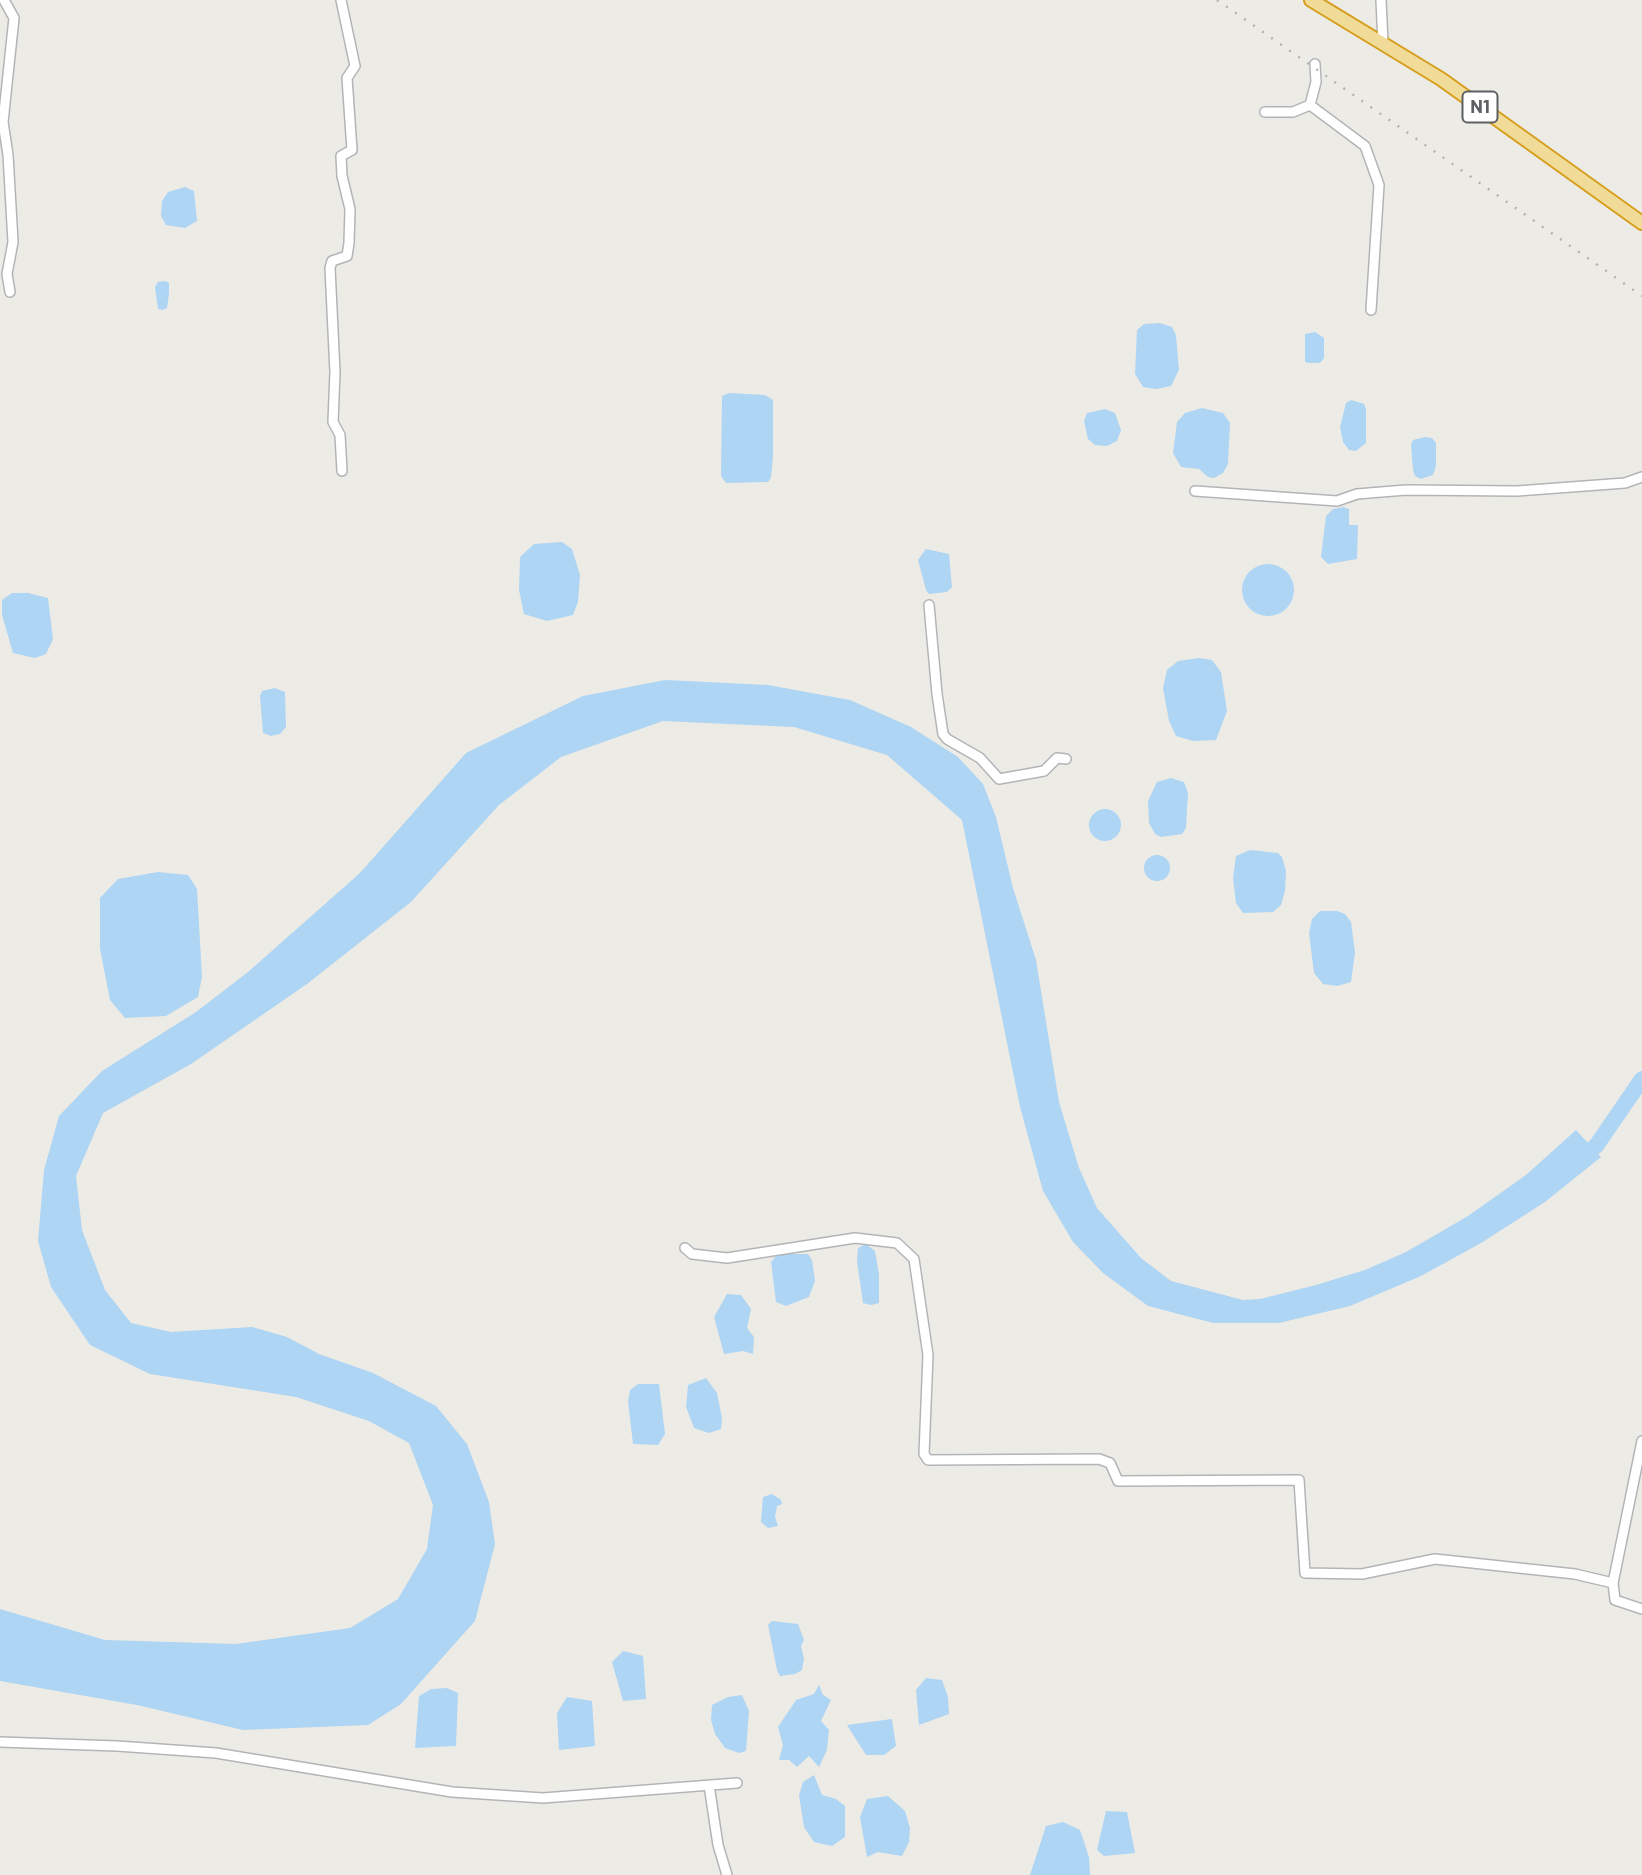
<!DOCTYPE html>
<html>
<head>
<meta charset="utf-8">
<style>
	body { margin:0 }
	canvas { display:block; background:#edebe5 }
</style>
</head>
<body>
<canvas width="1642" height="1875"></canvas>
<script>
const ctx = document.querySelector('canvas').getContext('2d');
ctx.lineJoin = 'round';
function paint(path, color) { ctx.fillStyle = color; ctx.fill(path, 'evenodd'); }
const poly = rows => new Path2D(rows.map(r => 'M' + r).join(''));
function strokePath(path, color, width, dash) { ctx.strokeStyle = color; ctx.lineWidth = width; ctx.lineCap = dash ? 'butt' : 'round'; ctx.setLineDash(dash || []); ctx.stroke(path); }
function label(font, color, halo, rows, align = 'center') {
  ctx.font = font + ' Barlow,sans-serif'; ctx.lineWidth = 5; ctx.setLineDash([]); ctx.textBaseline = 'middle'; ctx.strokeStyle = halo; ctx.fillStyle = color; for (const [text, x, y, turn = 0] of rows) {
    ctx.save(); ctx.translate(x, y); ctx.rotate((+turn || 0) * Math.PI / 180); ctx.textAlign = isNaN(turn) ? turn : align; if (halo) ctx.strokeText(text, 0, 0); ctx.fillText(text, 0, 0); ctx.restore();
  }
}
paint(poly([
	[185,187,194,191,197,221,185,228,166,225,161,216,162,201,168,192],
	[165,281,169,283,169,294,167,308,163,310,158,309,155,287,158,282],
	[1160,323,1172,327,1176,335,1179,370,1171,386,1156,389,1143,387,1135,374,1137,330,1144,324],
	[1315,332,1324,338,1324,358,1320,363,1309,363,1305,362,1305,334],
	[729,393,765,395,773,400,773,457,771,478,768,482,726,483,721,476,722,396],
	[1351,400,1364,404,1366,409,1366,443,1356,451,1349,450,1343,442,1340,427,1346,403],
	[1202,408,1223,413,1230,423,1228,464,1223,473,1214,478,1208,477,1199,469,1181,467,1173,453,1177,422,1185,413],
	[1105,409,1115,413,1121,430,1117,441,1107,446,1095,445,1088,439,1084,421,1087,413],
	[1425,437,1432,438,1436,443,1436,466,1433,475,1421,479,1415,476,1413,470,1411,445,1413,440],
	[1343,507,1349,509,1349,525,1358,525,1357,559,1328,564,1321,557,1326,516,1333,509],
	[562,542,572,549,580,575,578,602,573,615,547,621,524,614,519,590,520,557,534,544],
	[926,549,949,554,952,587,947,592,929,594,926,590,918,560],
	'1242 590a26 26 0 1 1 52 0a26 26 0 1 1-52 0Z',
	[12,593,28,593,48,598,53,639,46,654,35,658,13,653,2,615,2,600],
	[1199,658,1212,660,1221,672,1227,711,1216,740,1193,741,1176,736,1169,721,1163,688,1167,670,1178,661],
	[665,680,768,685,850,700,911,727,958,757,983,784,996,817,1013,888,1036,960,1059,1102,1079,1168,1097,1208,1141,1258,1171,1281,1243,1300,1260,1299,1316,1285,1365,1270,1406,1252,1468,1216,1526,1175,1576,1130,1601,1157,1545,1202,1481,1243,1421,1276,1350,1306,1279,1323,1213,1323,1148,1306,1103,1273,1073,1242,1043,1191,1020,1107,962,820,887,755,794,727,663,721,561,757,499,805,411,902,307,984,191,1064,103,1113,76,1176,82,1230,105,1290,131,1323,171,1332,252,1327,287,1337,319,1354,373,1373,436,1406,467,1444,489,1502,495,1544,475,1621,401,1704,368,1725,243,1730,137,1705,0,1681,0,1609,105,1640,236,1644,350,1628,398,1599,427,1549,433,1505,409,1443,369,1421,296,1397,150,1374,90,1345,51,1287,38,1241,44,1170,59,1116,102,1071,196,1012,248,972,360,873,466,753,583,696],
	[275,688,285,692,286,727,280,734,271,736,263,733,260,696,262,691],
	[1171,778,1184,782,1188,793,1186,828,1182,834,1161,837,1155,834,1149,823,1148,801,1157,782],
	'1089 825a16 16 0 1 1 32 0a16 16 0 1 1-32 0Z',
	[1250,850,1278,853,1282,857,1286,871,1285,891,1281,905,1273,912,1243,913,1236,903,1233,878,1236,856],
	'1144 868a13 13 0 1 1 26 0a13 13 0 1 1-26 0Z',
	[158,872,188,875,197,889,202,977,198,997,166,1016,125,1018,110,1000,100,949,100,898,118,879],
	[1320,911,1337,911,1345,914,1351,922,1355,953,1351,982,1337,986,1323,984,1314,973,1309,933,1312,919],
	[866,1244,875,1251,879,1274,879,1303,871,1305,863,1303,857,1261,858,1248],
	[785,1254,808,1254,812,1260,815,1281,809,1297,786,1306,776,1302,771,1262,776,1256],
	[727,1294,741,1295,751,1309,747,1328,754,1337,753,1354,743,1351,724,1354,714,1317],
	[706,1378,717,1393,722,1418,721,1429,709,1433,694,1428,686,1407,688,1385],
	[638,1384,659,1384,665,1434,658,1445,633,1444,628,1401,630,1390],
	[772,1494,781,1500,782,1504,777,1506,775,1517,778,1526,768,1528,761,1522,763,1497],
	[772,1621,798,1624,804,1640,801,1646,804,1659,802,1670,795,1674,780,1676,777,1670,768,1625],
	[623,1651,643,1656,646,1699,623,1701,612,1662],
	[926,1678,942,1680,948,1697,949,1714,919,1725,916,1690],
	[819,1685,823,1695,831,1700,821,1721,829,1730,827,1750,819,1767,809,1756,797,1767,789,1760,779,1760,783,1745,778,1727,796,1700,814,1694],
	[447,1688,458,1693,456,1746,415,1748,419,1696,431,1689],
	[742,1695,749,1711,746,1751,739,1753,725,1748,715,1734,711,1720,712,1705,728,1697],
	[567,1697,592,1701,595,1746,559,1750,557,1713],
	[892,1719,896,1746,884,1755,866,1755,847,1725],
	[814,1775,822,1795,836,1799,845,1806,845,1837,832,1846,814,1842,804,1827,799,1795,803,1782],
	[888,1796,905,1811,910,1828,909,1842,902,1856,878,1852,867,1857,860,1817,867,1799],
	[1106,1811,1127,1812,1135,1853,1104,1856,1097,1850],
	[1063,1822,1080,1830,1089,1857,1090,1875,1030,1875,1046,1826]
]), '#aed5f4');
strokePath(poly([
	[1575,1161,1596,1146,1642,1079]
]), '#aed5f4', 16);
const minor = poly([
	[4,0,14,18,3,122,8,155,13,242,7,274,10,292],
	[341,0,355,66,347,78,352,150,341,156,342,176,350,209,349,243,347,256,332,261,330,268,335,372,333,422,340,435,342,471],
	[1381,0,1383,43],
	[1315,64,1316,82,1310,105,1365,146,1379,185,1371,310],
	[1265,112,1293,112,1310,105],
	[1195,491,1337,501,1357,494,1406,490,1517,491,1625,483,1642,477],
	[929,605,937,694,943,734,947,739,980,758,999,779,1044,771,1057,758,1066,759],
	[685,1248,692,1254,727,1258,855,1238,897,1243,914,1259,928,1355,924,1454,928,1460,1099,1459,1110,1463,1118,1481,1299,1480,1305,1573,1362,1574,1435,1559,1575,1574,1613,1583],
	[1642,1441,1613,1583,1615,1600,1642,1609],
	[0,1742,117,1746,216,1753,452,1792,543,1798,737,1783],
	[709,1785,718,1845,727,1875]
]);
const highway = poly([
	[1311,0,1441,79,1642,223]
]);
strokePath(minor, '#b2b5b8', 12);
strokePath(highway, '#d69e1c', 16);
strokePath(minor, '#fff', 9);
strokePath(highway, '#f0db99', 12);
strokePath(poly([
	[1217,0,1642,296]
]), '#b2b3b3', 2.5, [2, 9]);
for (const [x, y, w] of [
	[1480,107,35]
]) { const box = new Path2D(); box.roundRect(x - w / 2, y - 15.5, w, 31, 5); ctx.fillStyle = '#fff'; ctx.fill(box); strokePath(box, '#5d6063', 2); }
label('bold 19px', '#5d6063', null, [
	["N1",1480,107]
]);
</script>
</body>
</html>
